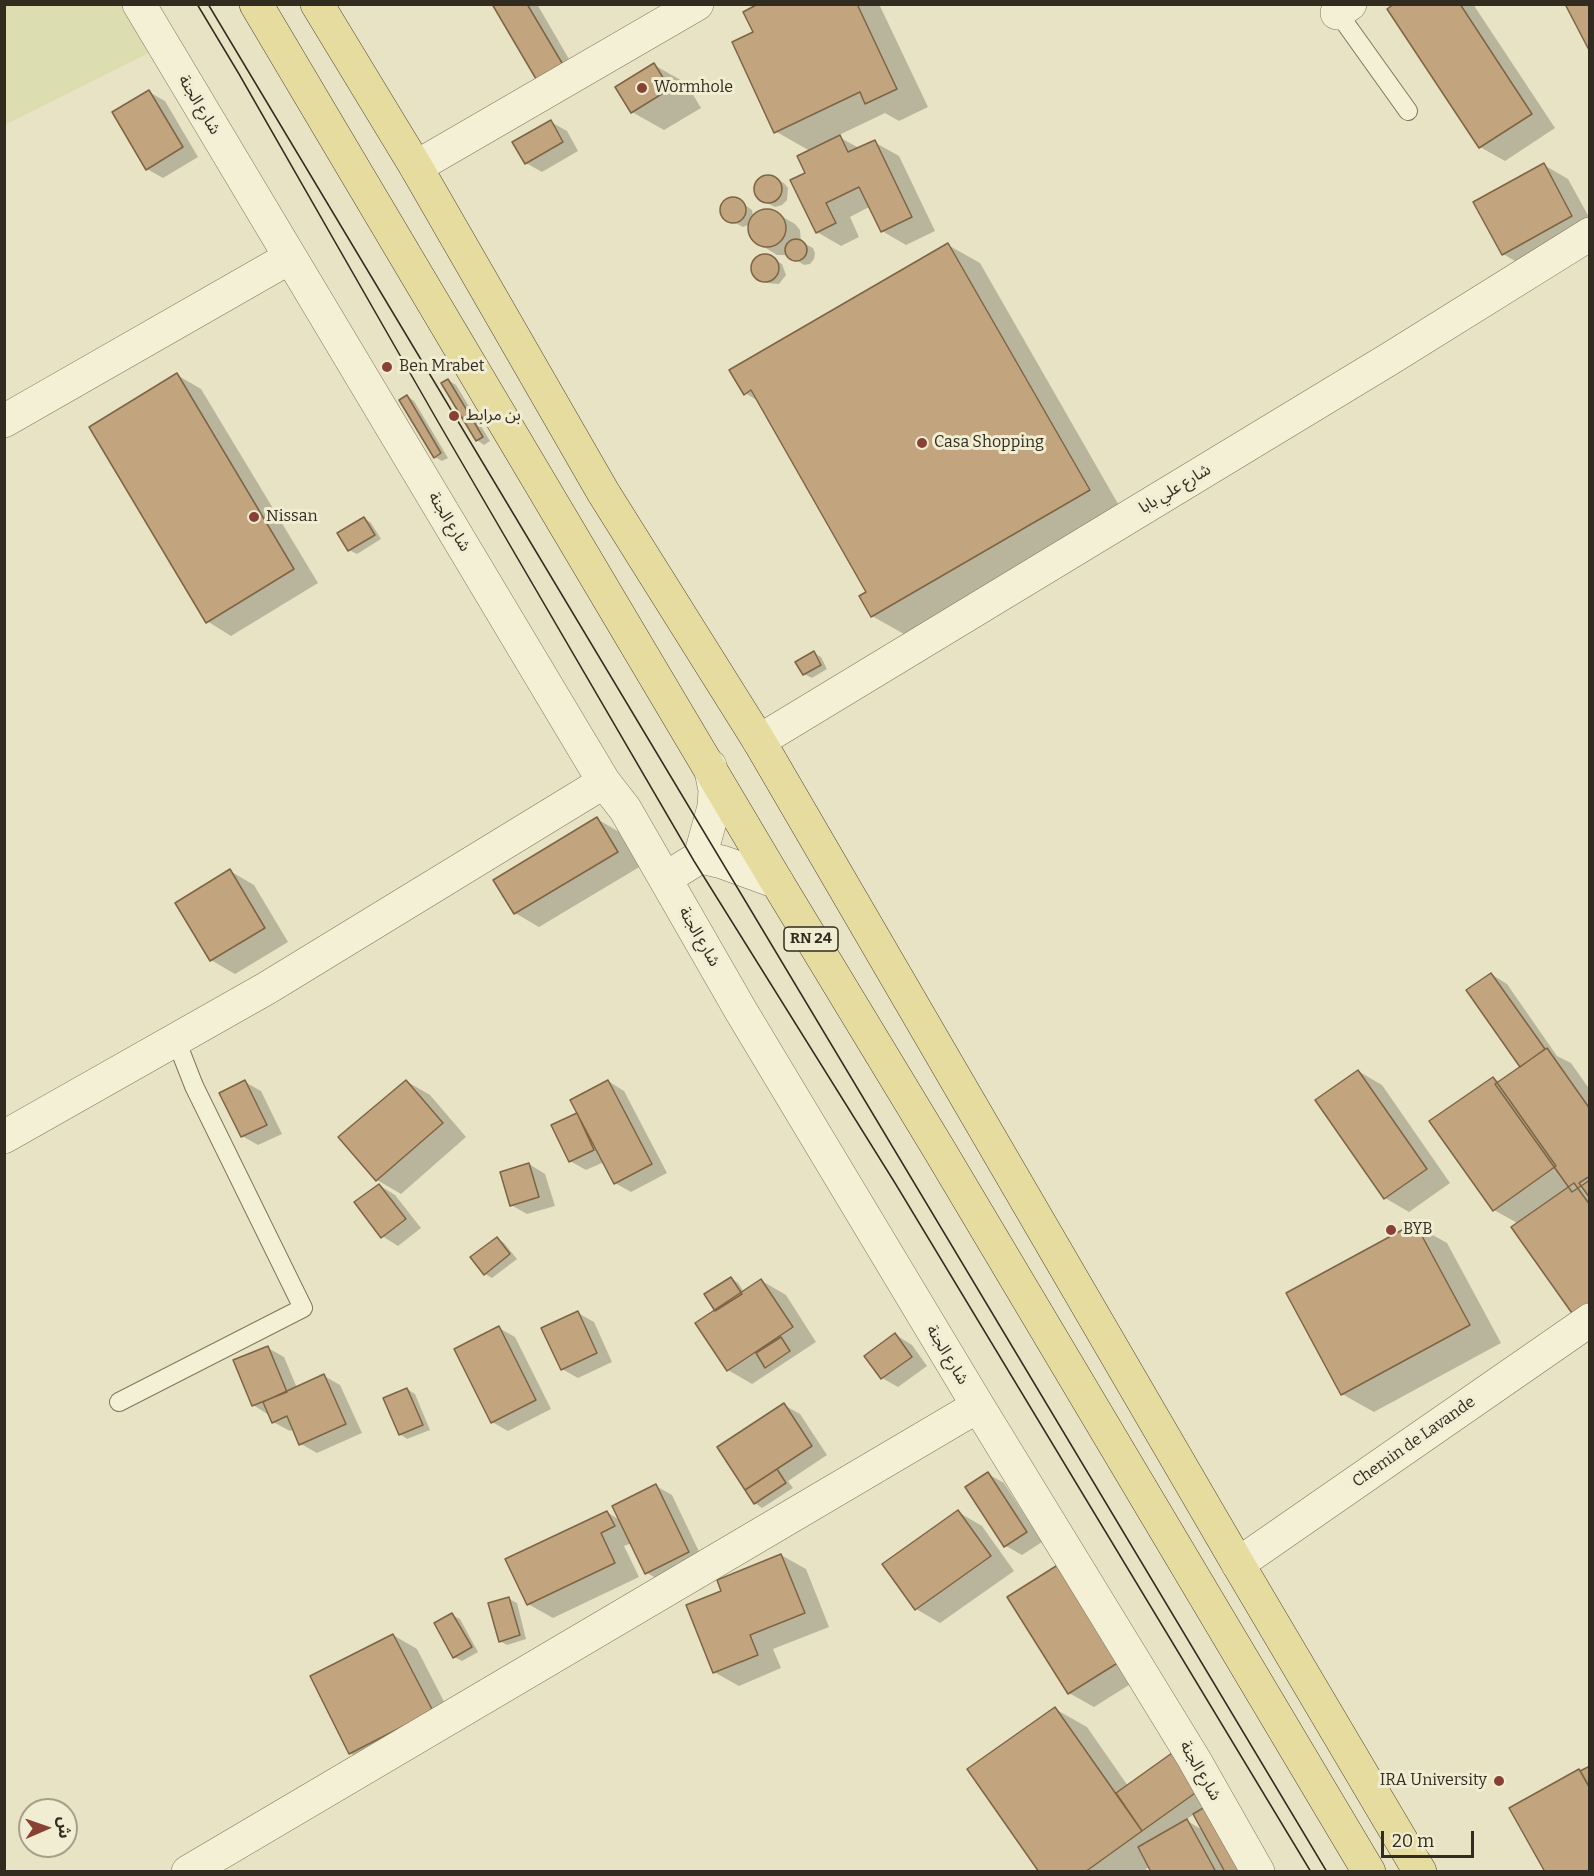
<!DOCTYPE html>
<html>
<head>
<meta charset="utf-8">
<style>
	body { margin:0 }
	#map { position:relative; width:1594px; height:1876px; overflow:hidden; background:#e8e3c4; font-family:Bitter,"Noto Sans Arabic",serif }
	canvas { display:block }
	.frame { position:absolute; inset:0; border:6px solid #322b1f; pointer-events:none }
	.north { position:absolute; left:18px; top:1798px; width:60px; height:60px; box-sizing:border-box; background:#f1edd3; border:2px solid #a59f8b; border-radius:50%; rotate:88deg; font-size:16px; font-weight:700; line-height:24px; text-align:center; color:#322b1f }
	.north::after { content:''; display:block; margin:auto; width:21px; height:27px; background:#884134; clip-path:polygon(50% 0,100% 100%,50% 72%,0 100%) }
	.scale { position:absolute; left:1381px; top:1831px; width:93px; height:27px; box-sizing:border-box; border:3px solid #322b1f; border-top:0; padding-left:8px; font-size:18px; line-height:21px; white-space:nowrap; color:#322b1f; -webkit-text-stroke:4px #f1edd3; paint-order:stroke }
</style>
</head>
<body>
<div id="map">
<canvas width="1594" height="1876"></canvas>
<div class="frame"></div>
<div class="north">ش</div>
<div class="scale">20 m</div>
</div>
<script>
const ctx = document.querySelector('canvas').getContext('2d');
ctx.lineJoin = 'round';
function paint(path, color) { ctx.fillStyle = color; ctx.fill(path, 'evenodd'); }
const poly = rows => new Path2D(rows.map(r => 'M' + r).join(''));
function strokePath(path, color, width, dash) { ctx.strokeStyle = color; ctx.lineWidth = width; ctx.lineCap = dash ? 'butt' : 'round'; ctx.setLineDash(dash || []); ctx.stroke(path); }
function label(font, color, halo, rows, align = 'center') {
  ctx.font = font + ' Bitter,"Noto Sans Arabic",serif'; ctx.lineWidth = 6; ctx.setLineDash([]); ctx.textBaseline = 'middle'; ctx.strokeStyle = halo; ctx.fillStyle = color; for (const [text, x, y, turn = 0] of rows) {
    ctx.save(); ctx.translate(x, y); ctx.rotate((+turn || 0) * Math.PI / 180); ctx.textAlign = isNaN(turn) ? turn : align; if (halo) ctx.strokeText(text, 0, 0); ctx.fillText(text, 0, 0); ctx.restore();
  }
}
paint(poly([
	[5,5,129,5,157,49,5,125]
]), '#ddddb2');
paint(poly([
	[494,4,537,4,580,78,557,92],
	[762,4,879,4,928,107,899,121,885,113,837,136,859,148,874,142,899,156,935,231,906,245,882,231,869,207,850,217,859,237,841,246,817,232,807,174,810,151,775,131,755,33],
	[1396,4,1473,4,1555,128,1505,161,1480,147,1390,9],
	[654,65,686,83,701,108,664,130,632,112],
	[149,92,165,101,198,157,163,178,147,169],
	[551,122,567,131,578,151,542,172,526,163],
	[1544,165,1568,179,1590,219,1527,268,1503,254],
	[769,176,784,183,788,188,787,200,782,205,775,207,759,199,755,192,755,186,763,177],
	[735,198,752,210,753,217,764,211,771,210,795,224,800,230,801,242,813,248,815,253,814,259,810,264,804,265,788,255,777,255,753,240,749,232,752,218,748,225,743,227,724,217,721,211,723,204,728,199],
	[948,245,980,263,1121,509,904,634,872,616,868,592,760,402,745,393],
	[764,255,769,256,782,264,786,275,779,284,767,283,754,273,753,265,757,259],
	[177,375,201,389,318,583,231,636,207,621],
	[448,380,456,385,490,441,484,445,477,440],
	[407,396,414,401,448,458,442,461,435,457],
	[364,518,371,523,381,539,357,554,349,550],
	[814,653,821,657,827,669,812,678,804,674],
	[597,819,621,833,641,866,539,927,515,913,495,880],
	[230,871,254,885,288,942,235,974,211,960],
	[1491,974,1507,984,1557,1056,1571,1063,1590,1090,1590,1323,1519,1224,1494,1210,1493,1078,1500,1082,1522,1067],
	[1358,1071,1382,1085,1450,1183,1409,1212,1385,1198],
	[406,1081,430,1095,466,1137,401,1194,377,1180],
	[608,1081,624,1091,667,1173,631,1192,615,1183,604,1162,586,1170,570,1161,553,1126,579,1114],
	[245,1082,261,1091,282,1134,258,1145,242,1136],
	[529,1164,545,1174,555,1206,527,1214,511,1205],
	[379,1185,395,1195,421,1228,398,1246,382,1236],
	[1415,1225,1447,1243,1501,1343,1374,1412,1342,1394],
	[497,1238,504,1243,517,1259,492,1278,485,1274],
	[731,1278,738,1283,744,1292,762,1281,786,1295,816,1342,752,1384,728,1370,717,1310],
	[578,1313,594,1322,612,1362,578,1378,562,1369],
	[499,1328,515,1337,551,1409,508,1431,492,1422],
	[896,1335,912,1345,927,1366,898,1387,882,1378],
	[268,1348,284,1357,297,1388,324,1376,340,1385,362,1433,317,1453,301,1444,294,1429,290,1431,273,1422,269,1415,253,1405],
	[407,1389,415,1394,430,1430,407,1439,400,1434],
	[784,1405,800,1414,827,1455,788,1481,793,1488,762,1508,755,1503,719,1447],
	[988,1474,1004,1483,1042,1542,1022,1555,1006,1546,967,1487],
	[656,1486,672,1495,704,1562,663,1582,647,1573,632,1543,624,1546,639,1577,553,1618,528,1604,607,1512,621,1521],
	[958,1512,982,1526,1014,1571,940,1623,916,1609],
	[781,1555,806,1569,829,1627,773,1649,781,1668,739,1686,714,1672,723,1591],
	[1009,1598,1148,1673,1094,1707,1069,1693],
	[509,1599,517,1603,526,1639,507,1645,500,1641],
	[452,1615,460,1619,478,1652,462,1661,454,1657],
	[393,1635,417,1649,456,1725,374,1767,350,1753],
	[1055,1709,1087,1727,1128,1786,1172,1755,1270,1872,1153,1872,1150,1866,1143,1872,1041,1872],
	[1194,1814,1204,1831,1186,1820]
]), '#0003');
const building = poly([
	[492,4,527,4,565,68,539,84,492,4],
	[758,4,857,4,897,89,865,104,860,92,774,133,732,42,753,32,743,12,758,4],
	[1394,4,1460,4,1532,114,1479,148,1387,9,1394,4],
	[1565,4,1590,4,1590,52,1565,4],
	[654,63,670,89,631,113,615,87,654,63],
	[149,90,183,147,146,170,112,112,149,90],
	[551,120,563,142,525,164,512,142,551,120],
	[840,135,848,152,875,140,912,217,881,232,859,187,826,203,836,223,816,233,790,180,805,173,797,156,840,135],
	[1544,163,1572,216,1502,255,1473,202,1544,163],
	'754 189a14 14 0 1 1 28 0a14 14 0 1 1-28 0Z',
	'720 210a13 13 0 1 1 26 0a13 13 0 1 1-26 0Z',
	'748 228a19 19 0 1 1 38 0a19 19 0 1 1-38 0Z',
	'785 250a11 11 0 1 1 22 0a11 11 0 1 1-22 0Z',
	[948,243,1090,490,871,617,859,596,866,592,751,390,744,395,729,370,948,243],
	'751 268a14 14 0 1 1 28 0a14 14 0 1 1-28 0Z',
	[177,373,294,569,206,623,89,427,177,373],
	[448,379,483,437,476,441,441,383,448,379],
	[407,395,441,453,434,458,399,400,407,395],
	[364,517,375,535,348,551,337,533,364,517],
	[814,651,821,665,803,675,795,662,814,651],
	[597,817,618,852,514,914,493,880,597,817],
	[230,869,265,928,210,961,175,903,230,869],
	[1491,973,1545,1049,1520,1067,1466,990,1491,973],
	[1547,1048,1590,1109,1590,1180,1572,1192,1495,1084,1547,1048],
	[1358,1070,1427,1169,1384,1199,1315,1100,1358,1070],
	[1493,1077,1556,1166,1493,1211,1429,1121,1493,1077],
	[245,1080,267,1125,241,1137,219,1093,245,1080],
	[406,1080,443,1123,376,1181,338,1137,406,1080],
	[608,1080,652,1164,614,1184,570,1100,608,1080],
	[577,1113,594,1150,569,1162,551,1125,577,1113],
	[529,1163,539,1197,510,1206,500,1172,529,1163],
	[1590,1176,1590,1198,1579,1183,1590,1176],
	[1574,1183,1590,1205,1590,1304,1574,1316,1511,1227,1574,1183],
	[379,1184,406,1219,381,1238,354,1202,379,1184],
	[1415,1223,1470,1325,1341,1395,1286,1293,1415,1223],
	[497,1237,510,1254,484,1275,470,1257,497,1237],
	[731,1277,742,1294,715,1311,704,1294,731,1277],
	[761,1279,793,1327,727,1371,695,1323,761,1279],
	[578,1311,597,1353,561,1370,541,1328,578,1311],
	[499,1326,536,1400,491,1423,454,1349,499,1326],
	[895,1333,912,1357,881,1379,864,1356,895,1333],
	[781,1337,790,1351,765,1368,756,1353,781,1337],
	[268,1346,287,1392,252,1406,233,1360,268,1346],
	[324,1374,346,1424,299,1445,287,1416,272,1423,263,1402,324,1374],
	[407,1388,423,1425,399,1435,383,1398,407,1388],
	[784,1403,812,1446,745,1490,717,1447,784,1403],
	[777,1469,786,1483,754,1504,745,1490,777,1469],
	[988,1472,1027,1532,1004,1547,965,1487,988,1472],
	[656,1484,689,1552,645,1574,612,1506,656,1484],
	[958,1510,991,1556,915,1610,882,1564,958,1510],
	[607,1511,615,1526,601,1533,615,1563,527,1605,505,1559,607,1511],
	[781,1554,805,1613,750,1635,758,1655,713,1673,686,1605,721,1591,717,1580,781,1554],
	[1064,1561,1124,1659,1068,1694,1007,1597,1064,1561],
	[509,1597,520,1635,499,1642,488,1603,509,1597],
	[452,1613,472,1647,453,1658,434,1623,452,1613],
	[393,1634,433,1711,349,1754,310,1676,393,1634],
	[1055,1707,1142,1831,1085,1872,1039,1872,967,1769,1055,1707],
	[1172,1753,1198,1791,1142,1831,1116,1793,1172,1753],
	[1590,1766,1590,1787,1589,1787,1580,1771,1590,1766],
	[1579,1769,1590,1788,1590,1872,1545,1872,1509,1808,1579,1769],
	[1215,1801,1255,1872,1225,1872,1193,1814,1215,1801],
	[1187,1819,1216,1872,1151,1872,1138,1847,1187,1819]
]);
paint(building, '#c2a57e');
strokePath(building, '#7d6445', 1.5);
const lane = poly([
	[1333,6,1408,111],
	[119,1402,303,1308,194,1086,176,1040]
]);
const street = poly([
	[139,4,604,782,625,809,741,1011,978,1406,1194,1759,1258,1872],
	[1337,13,1350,4],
	[416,167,697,4],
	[4,421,289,258],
	[759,741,1391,358,1590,234],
	[700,857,722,862,777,882],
	[666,878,700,857,714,807,715,790,710,766],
	[4,1137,267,988,604,782],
	[1238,1564,1590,1320],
	[188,1872,978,1406]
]);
const primary = poly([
	[256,4,777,882,940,1151,1369,1872],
	[317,4,416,167,603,492,759,741,1238,1564,1420,1872]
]);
strokePath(lane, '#81755d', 20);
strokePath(street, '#81755d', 34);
strokePath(primary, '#4f4330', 34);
strokePath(lane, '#f4f0d6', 18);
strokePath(street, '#f4f0d6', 33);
strokePath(primary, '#e7dca0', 33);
strokePath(poly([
	[197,4,239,74,437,420,694,861,895,1183,1311,1872],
	[208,4,1327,1872]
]), '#322b1f', 1.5);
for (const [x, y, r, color] of [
	[642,88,6,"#884134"],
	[387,367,6,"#884134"],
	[454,416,6,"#884134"],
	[922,443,6,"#884134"],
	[254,517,6,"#884134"],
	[1391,1230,6,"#884134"],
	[1499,1781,6,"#884134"]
]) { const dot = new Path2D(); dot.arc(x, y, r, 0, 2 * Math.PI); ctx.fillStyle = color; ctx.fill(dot); strokePath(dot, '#f1edd3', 2); }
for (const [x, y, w] of [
	[811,939,54]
]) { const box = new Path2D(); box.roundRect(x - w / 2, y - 12, w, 24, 4.5); ctx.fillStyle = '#f1edd3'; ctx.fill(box); strokePath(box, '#322b1f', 1.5); }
label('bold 15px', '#322b1f', null, [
	["RN 24",811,939]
]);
label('16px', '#322b1f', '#f1edd3', [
	["Wormhole",654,88],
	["Ben Mrabet",399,367],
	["بن مرابط",466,416],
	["Casa Shopping",934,443],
	["Nissan",266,517],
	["BYB",1403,1230],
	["IRA University",1487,1781,"right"]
], 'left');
label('16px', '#322b1f', '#f1edd3', [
	["شارع الجنة",199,105,59],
	["شارع علي بابا",1175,489,-31],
	["شارع الجنة",449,522,59],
	["شارع الجنة",699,937,60],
	["شارع الجنة",947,1355,59],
	["Chemin de Lavande",1414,1442,-35],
	["شارع الجنة",1200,1771,60]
]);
</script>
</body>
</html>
